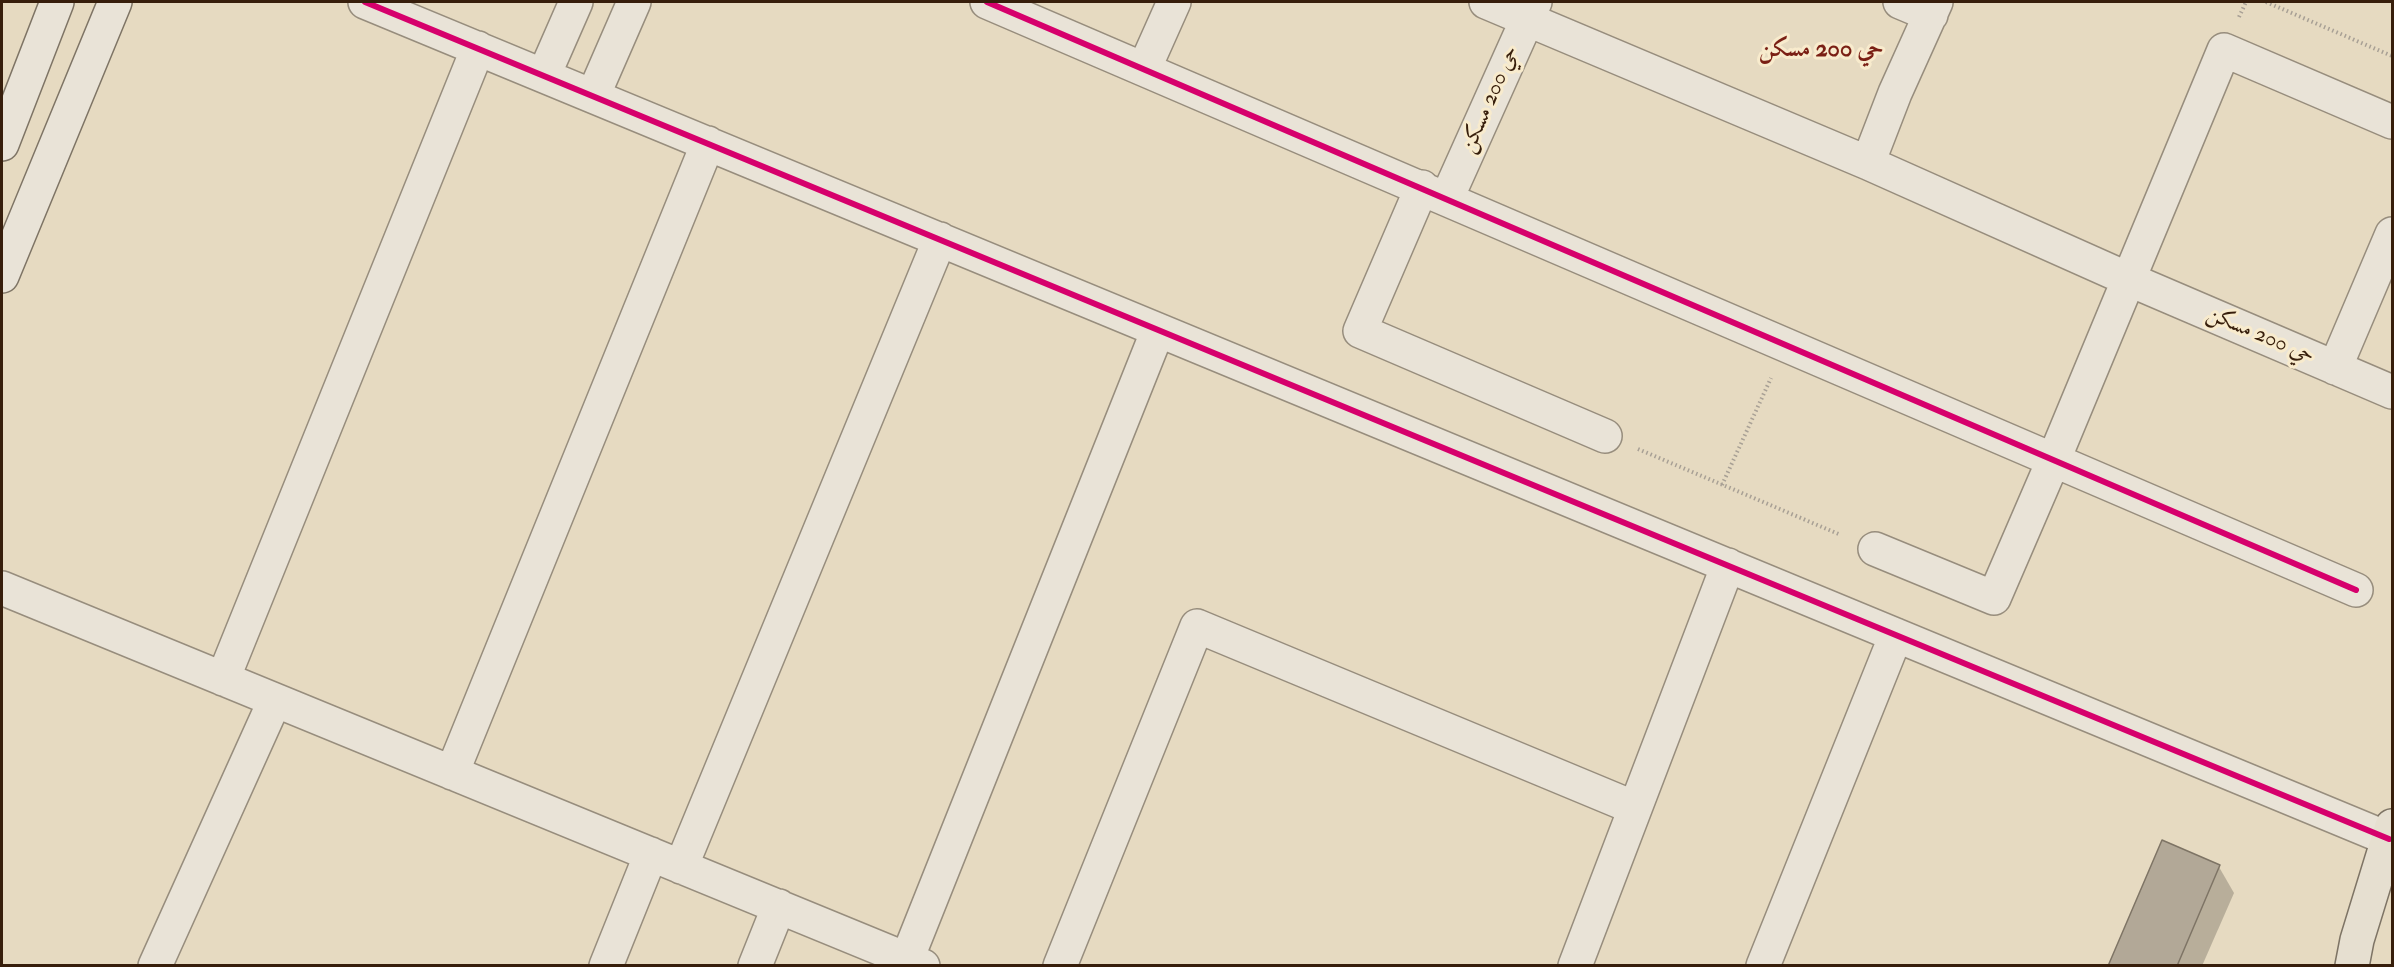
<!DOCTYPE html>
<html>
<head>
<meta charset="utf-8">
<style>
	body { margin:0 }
	#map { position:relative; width:2394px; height:967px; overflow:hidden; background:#e6dac1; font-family:"IM FELL Double Pica",serif }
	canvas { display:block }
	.frame { position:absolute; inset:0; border:3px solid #371e0b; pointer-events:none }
</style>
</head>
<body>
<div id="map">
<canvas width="2394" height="967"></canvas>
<div class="frame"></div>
</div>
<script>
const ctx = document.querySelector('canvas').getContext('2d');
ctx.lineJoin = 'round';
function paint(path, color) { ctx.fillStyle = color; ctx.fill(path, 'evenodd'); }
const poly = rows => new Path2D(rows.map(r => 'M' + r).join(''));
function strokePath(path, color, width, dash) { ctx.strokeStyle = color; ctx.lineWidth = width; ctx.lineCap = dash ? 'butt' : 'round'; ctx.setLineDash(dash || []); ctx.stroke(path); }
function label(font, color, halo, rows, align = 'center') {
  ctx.font = font + ' "IM FELL Double Pica",Amiri,serif'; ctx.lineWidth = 6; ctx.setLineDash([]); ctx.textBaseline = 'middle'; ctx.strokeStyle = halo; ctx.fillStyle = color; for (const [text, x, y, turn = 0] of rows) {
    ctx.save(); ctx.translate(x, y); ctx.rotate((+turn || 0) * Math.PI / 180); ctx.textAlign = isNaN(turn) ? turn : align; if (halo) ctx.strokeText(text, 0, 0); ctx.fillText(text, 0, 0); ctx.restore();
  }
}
paint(poly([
	[2219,867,2234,893,2202,966,2109,966]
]), '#0003');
const building = poly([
	[2162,840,2220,865,2177,966,2108,966,2162,840]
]);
paint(building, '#b2a897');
strokePath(building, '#7e7465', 1.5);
const street = poly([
	[365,2,2389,839],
	[987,2,2356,590],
	[1486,2,1868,163,2128,279,2392,392],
	[1900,2,1931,15],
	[1145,67,1174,2],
	[544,75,576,2],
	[593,96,634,2],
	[1868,163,1895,93,1936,2],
	[1422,187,1360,331,1605,436],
	[1447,198,1535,2],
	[2335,368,2392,234],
	[1875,549,1994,598,2054,459,2224,50,2392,122],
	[2,588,923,966],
	[223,679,478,48],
	[452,773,708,143],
	[681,867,940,239],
	[907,959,1158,330],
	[155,966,275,700],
	[606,966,651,854],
	[755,966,779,906],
	[1060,966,1197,626,1635,808],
	[1575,966,1728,565],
	[1763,966,1896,635]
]);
const secondary = poly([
	[2,144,57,2],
	[2,276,115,2]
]);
const primary = poly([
	[2352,966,2357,940,2392,826]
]);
strokePath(street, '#978d7d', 36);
strokePath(secondary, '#7e7465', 36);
strokePath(primary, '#7e7465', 36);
strokePath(poly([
	[2266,2,2392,56],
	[2239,17,2246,2],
	[1638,449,1841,535],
	[1722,485,1771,378]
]), '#a8a095', 4, [1.5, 3]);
strokePath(street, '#e9e3d7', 33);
strokePath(secondary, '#e9e3d7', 33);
strokePath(primary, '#e6dfd0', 33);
strokePath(poly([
	[365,2,2389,839],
	[987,2,2356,590]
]), '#d6006c', 6);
label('22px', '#371e0b', '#f8ebcd', [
	["حي 200 مسكن",1491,100,-66],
	["حي 200 مسكن",2260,336,23]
]);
label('bold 24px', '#7a1f14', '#f8ebcd', [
	["حي 200 مسكن",1821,51]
]);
</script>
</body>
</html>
